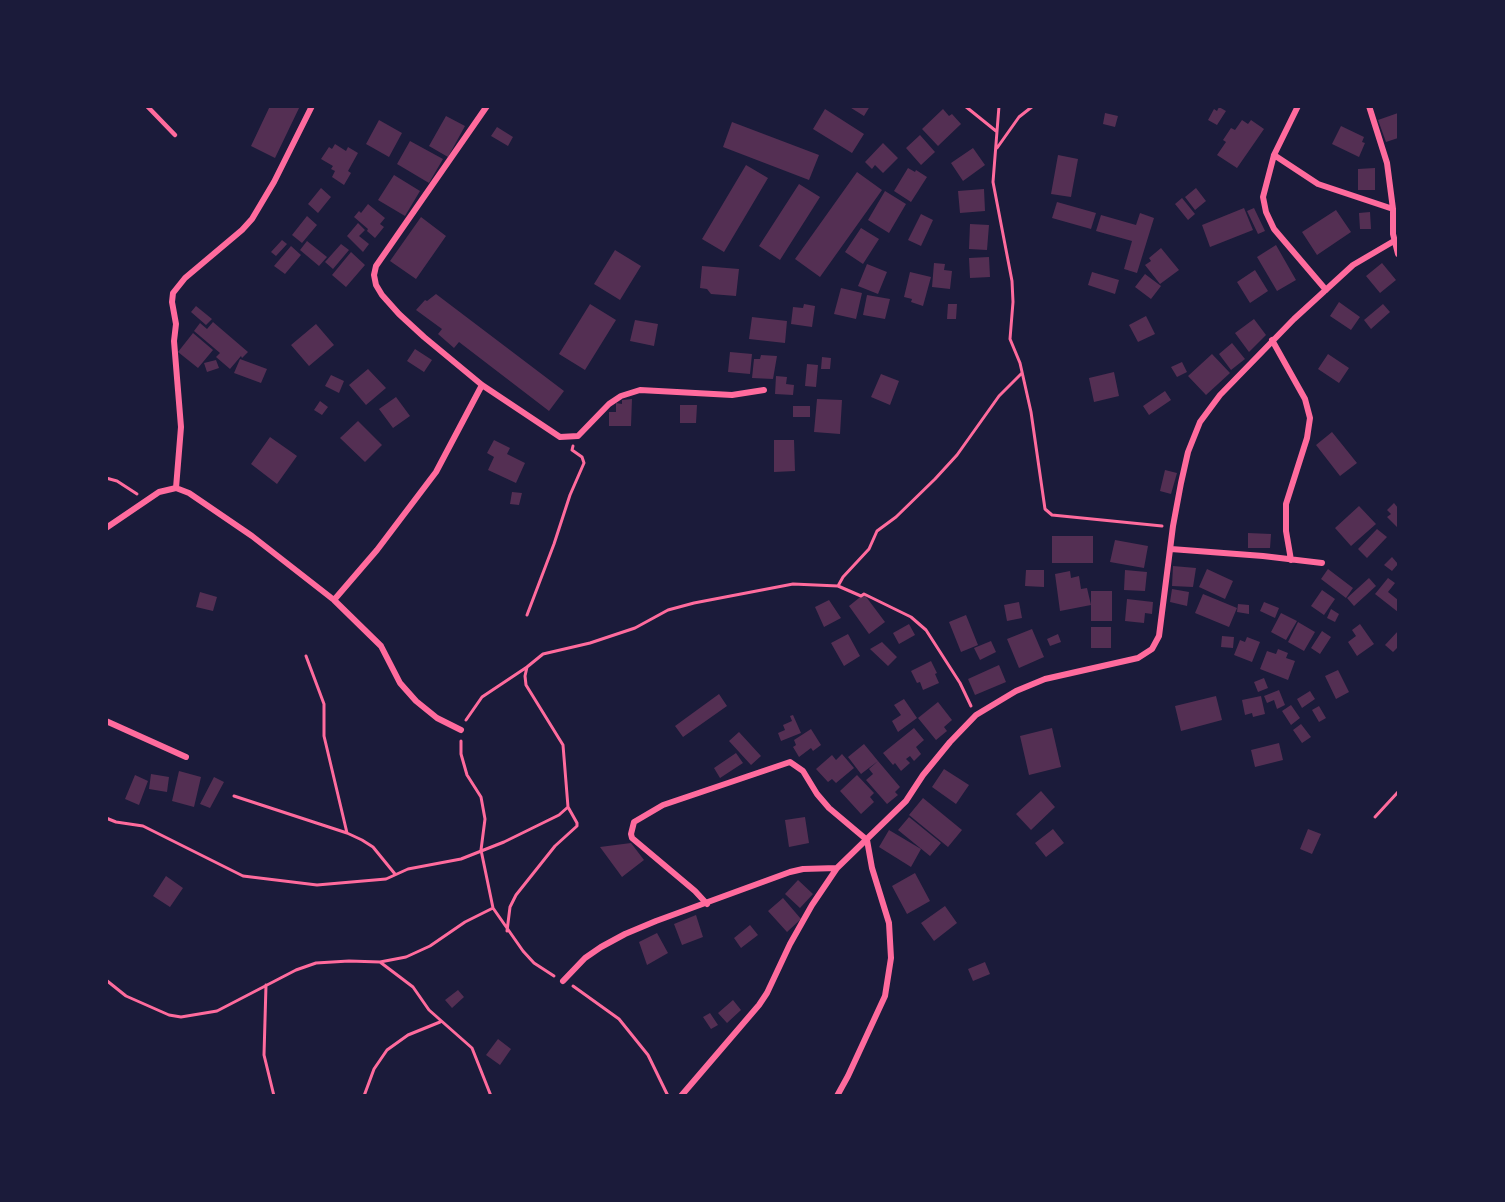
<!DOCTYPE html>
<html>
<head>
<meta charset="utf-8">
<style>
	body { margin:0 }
	#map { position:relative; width:1505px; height:1202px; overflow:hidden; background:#1b1b3a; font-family:"Golos Text",sans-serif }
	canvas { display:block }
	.frame { position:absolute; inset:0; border:108px solid #1b1b3a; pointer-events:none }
</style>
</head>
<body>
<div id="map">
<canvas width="1505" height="1202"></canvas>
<div class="frame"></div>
</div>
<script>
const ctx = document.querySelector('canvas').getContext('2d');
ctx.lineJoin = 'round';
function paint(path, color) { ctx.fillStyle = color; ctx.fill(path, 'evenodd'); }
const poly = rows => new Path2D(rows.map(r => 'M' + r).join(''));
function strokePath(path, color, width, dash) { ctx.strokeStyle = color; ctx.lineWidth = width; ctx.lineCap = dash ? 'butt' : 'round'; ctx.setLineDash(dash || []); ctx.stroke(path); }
paint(poly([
	[270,106,300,106,275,158,251,146],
	[848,106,870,106,864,116],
	[1219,107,1226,111,1217,125,1208,120,1214,109,1217,111],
	[825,109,864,134,852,153,813,129],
	[943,109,949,116,952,114,961,124,938,146,922,129],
	[1105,113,1118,116,1115,127,1103,124],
	[1398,113,1398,138,1386,142,1378,120],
	[446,116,465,126,448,157,429,146],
	[379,120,402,133,389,157,366,144],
	[1242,120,1248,124,1251,120,1264,129,1237,168,1217,155,1226,142,1223,140,1231,128,1235,130],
	[732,122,819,155,809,180,723,147],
	[1341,126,1364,137,1362,142,1365,143,1359,157,1332,144],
	[497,127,513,137,508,146,491,136],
	[920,135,935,152,921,165,906,148],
	[410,141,443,159,429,183,397,164],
	[883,143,898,158,883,173,875,165,872,169,865,162],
	[335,144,346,151,348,147,358,153,348,171,351,173,344,185,332,177,335,171,331,169,333,166,321,159,329,147,332,149],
	[973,148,985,165,963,181,951,163],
	[1058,155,1078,159,1071,197,1051,194],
	[746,165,768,178,724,252,702,239],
	[908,168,915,172,916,170,927,177,911,202,894,191],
	[1375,168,1375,190,1358,190,1358,169],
	[857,172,882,190,820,277,795,259],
	[394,175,420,191,405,216,378,200],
	[799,184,820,197,780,260,759,246],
	[321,188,331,197,318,213,308,204],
	[1196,188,1206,201,1195,210,1185,197],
	[984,189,985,211,960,213,958,191],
	[885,191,906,204,889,233,868,220],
	[1182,198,1195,214,1188,220,1175,204],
	[1057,202,1096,213,1091,229,1052,218],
	[368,204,385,218,380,224,384,227,375,238,367,231,368,229,354,217,359,211,361,213],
	[1244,208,1253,230,1210,247,1202,225],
	[1254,208,1265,231,1258,234,1247,211],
	[1336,210,1351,232,1317,255,1302,232],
	[1370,212,1371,229,1360,229,1359,213],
	[1140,213,1154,218,1137,273,1124,269,1132,241,1096,231,1101,215,1136,225],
	[921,214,933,220,921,246,908,240],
	[307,216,317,225,302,243,292,235],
	[421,217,446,236,416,279,390,261],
	[358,223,365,230,359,236,369,244,363,252,347,236],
	[970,224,989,225,987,250,969,249],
	[861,228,879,239,863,264,845,252],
	[282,240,287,244,276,256,271,252],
	[307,241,327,257,319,266,300,250],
	[341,244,349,250,333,269,325,262],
	[1276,245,1296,280,1277,291,1257,257],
	[291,246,301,255,285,274,274,266],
	[1161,248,1179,270,1160,284,1145,265,1151,261,1149,258],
	[615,250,641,266,620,300,594,284],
	[351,252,365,265,346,287,332,275],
	[989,257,990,277,970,278,969,258],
	[934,263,945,264,944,270,952,271,950,289,932,287],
	[1382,263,1396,280,1380,293,1366,276],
	[867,264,887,272,878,294,858,286],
	[702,266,739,269,736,296,711,294,707,289,700,288],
	[1255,270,1268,291,1250,303,1237,282],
	[910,272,931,277,923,306,911,302,912,299,904,297],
	[1092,272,1119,280,1115,294,1088,285],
	[1145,274,1161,286,1151,299,1135,287],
	[841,288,862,293,856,319,834,314],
	[436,294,564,391,549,411,459,342,454,348,438,334,442,329,416,310,425,300,427,301],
	[867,295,890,299,885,319,863,315],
	[1339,302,1360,317,1351,330,1330,316],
	[590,304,616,320,585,370,559,354],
	[804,304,815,306,812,327,791,324,793,307,803,308],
	[948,304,957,304,956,319,947,319],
	[1383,304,1390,312,1371,329,1364,320],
	[196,306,212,319,206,325,191,312],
	[1146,316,1155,334,1138,342,1129,325],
	[752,317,787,321,785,343,749,339],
	[1254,319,1266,335,1249,352,1235,333],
	[635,320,658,324,654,346,630,341],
	[213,322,248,352,242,358,241,356,230,369,216,357,220,353,194,331,200,323,207,329],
	[316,324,334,345,309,366,291,345],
	[193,333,213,350,198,368,178,352],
	[1232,343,1245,359,1231,370,1219,354],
	[415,349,432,360,424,372,407,361],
	[730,352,752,354,750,374,728,372],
	[1212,354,1230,373,1206,395,1188,376],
	[1328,354,1349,368,1339,383,1318,369],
	[761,355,777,356,773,379,752,378,754,359,760,359],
	[822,357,831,358,830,369,821,369],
	[240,359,267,369,261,383,234,373],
	[216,360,219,368,207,372,204,363],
	[1182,362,1187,372,1177,377,1171,367],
	[807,364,818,365,816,387,805,386],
	[368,369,386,388,366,405,349,385],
	[1114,372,1119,396,1094,402,1089,378],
	[881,374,899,381,890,405,871,397],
	[331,375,344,381,339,393,325,386],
	[776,376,787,377,786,384,794,385,793,395,775,394],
	[1165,391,1171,400,1149,415,1143,406],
	[396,397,410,416,393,428,379,409],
	[632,399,631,426,609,426,609,412,616,412,616,403,622,404,622,400],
	[817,399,842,400,840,434,814,432],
	[320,401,328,407,322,415,314,410],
	[680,405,697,405,696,423,680,423],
	[793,406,810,406,810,417,793,417],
	[358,421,382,445,365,462,340,438],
	[1332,432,1357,463,1340,476,1316,445],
	[270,437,297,456,277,484,251,464],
	[494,440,510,448,507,454,525,463,516,483,488,470,494,457,487,453],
	[774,440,794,440,795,471,774,472],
	[1165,470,1177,473,1171,494,1160,491],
	[512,492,522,493,519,505,510,504],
	[1394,503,1398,508,1398,528,1387,517,1391,514,1387,510],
	[1359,506,1376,524,1351,546,1335,528],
	[1377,529,1387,537,1367,558,1358,549],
	[1248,533,1271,534,1270,548,1248,548],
	[1052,536,1093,536,1093,563,1052,563],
	[1115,540,1148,546,1144,568,1110,562],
	[1392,557,1398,564,1392,571,1384,565],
	[1173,566,1196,568,1193,587,1172,586],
	[1207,569,1233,581,1225,599,1199,587],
	[1328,569,1353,588,1346,598,1321,579],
	[1026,570,1044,570,1044,587,1025,586],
	[1125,570,1147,572,1145,591,1124,590],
	[1070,571,1071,578,1079,576,1081,589,1087,588,1091,605,1060,611,1055,574],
	[1369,578,1376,586,1354,606,1347,598],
	[1388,578,1395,583,1388,592,1398,600,1398,612,1375,594],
	[1172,589,1189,592,1187,606,1170,602],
	[1322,590,1335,599,1324,615,1311,606],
	[1091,591,1112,591,1112,621,1091,621],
	[200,592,217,597,213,611,196,607],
	[864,594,885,622,869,634,849,606],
	[1203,594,1237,608,1229,627,1195,613],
	[1127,599,1153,602,1152,614,1145,613,1144,623,1125,621],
	[829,600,841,618,824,627,815,607],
	[1019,602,1022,618,1007,621,1004,605],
	[1264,602,1279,608,1275,618,1260,611],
	[1238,604,1249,605,1249,614,1237,612],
	[1331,609,1339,614,1335,622,1327,618],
	[1281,613,1297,621,1286,640,1271,632],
	[966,615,978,645,961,652,949,622],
	[1298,622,1315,632,1304,651,1288,642],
	[909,624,915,635,899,644,893,633],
	[1360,624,1374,644,1357,656,1348,642,1356,636,1352,630],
	[1091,627,1111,627,1111,648,1091,648],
	[1032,629,1044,657,1019,668,1007,639],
	[1322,631,1331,637,1320,654,1311,648],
	[1398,631,1398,647,1393,652,1385,645],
	[848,634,860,656,844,666,831,643],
	[1058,634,1061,642,1050,646,1047,639],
	[1222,636,1234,637,1233,648,1221,647],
	[1247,637,1260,642,1252,662,1234,655,1240,640,1245,642],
	[991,641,996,652,980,660,974,648],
	[882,642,897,657,888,666,870,649],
	[1278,649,1288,653,1286,658,1295,661,1288,680,1260,669,1267,651,1276,654],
	[931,661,937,673,935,674,939,683,923,690,920,682,917,683,911,671],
	[999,665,1006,682,975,695,968,679],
	[1338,670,1349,692,1336,699,1325,676],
	[1264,678,1268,688,1258,692,1254,682],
	[1279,690,1285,705,1277,709,1274,700,1267,703,1264,696],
	[1310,691,1315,699,1302,708,1297,699],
	[719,694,727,706,683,737,675,726],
	[1216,696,1222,720,1181,731,1175,706],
	[1261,696,1265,714,1253,717,1252,713,1245,715,1242,700],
	[904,699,917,718,898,732,892,721,901,715,894,705],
	[938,702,952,720,944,727,947,731,936,740,918,718],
	[1291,705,1300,718,1291,725,1282,711],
	[1319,706,1326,718,1319,722,1312,710],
	[793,715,801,733,781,741,778,733,785,730,783,725,792,721,790,716],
	[1301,724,1311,737,1302,743,1293,730],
	[914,728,924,740,916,747,921,754,914,761,910,756,906,759,910,763,901,771,895,763,893,765,883,753],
	[1052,728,1061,767,1029,775,1020,736],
	[811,729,821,745,813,751,811,748,799,757,793,747,796,745,794,740],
	[739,732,761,756,751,765,729,741],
	[1279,743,1283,760,1255,767,1251,750],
	[864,744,878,761,861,774,848,757],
	[736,753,743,763,720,778,714,768],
	[842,754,854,768,836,783,832,779,828,782,816,769,832,755,836,760],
	[878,761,900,787,895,792,898,795,887,804,866,780,873,774,869,769],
	[944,769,969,785,956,804,932,787],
	[179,771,201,777,194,807,172,801],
	[151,774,169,777,167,792,149,789],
	[135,775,148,781,139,805,125,799],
	[857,775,874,793,870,797,874,802,861,814,840,791],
	[214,777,224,782,210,808,200,804],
	[1041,791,1055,807,1031,830,1016,814],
	[923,798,962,830,948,847,909,815],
	[805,817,809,843,789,847,785,820],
	[909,817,941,843,930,856,898,830],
	[1053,829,1064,843,1046,857,1035,843],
	[1308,829,1321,834,1312,854,1300,849],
	[889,830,921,849,911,867,879,847],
	[631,843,644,860,622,877,600,847],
	[915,873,930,901,907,914,892,886],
	[166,876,183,888,170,907,153,896],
	[798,880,813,894,800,908,785,894],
	[783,898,801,919,787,932,768,911],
	[945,906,957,923,934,941,921,923],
	[696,915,703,937,682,945,674,924],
	[750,925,758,935,741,948,734,938],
	[657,933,668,953,647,965,639,942],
	[985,962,990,974,973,981,968,969],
	[458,990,464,997,452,1008,445,1000],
	[733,1000,741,1010,727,1023,718,1013],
	[710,1013,718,1025,711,1029,703,1017],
	[498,1039,511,1049,500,1065,486,1055]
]), '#542f53');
strokePath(poly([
	[965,106,996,131],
	[999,106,993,182,1012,281,1013,302,1010,339,1020,363,1031,412,1045,509,1052,515,1162,526],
	[997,148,1019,117,1033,106],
	[106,478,117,481,137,494],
	[838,586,843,577,869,549,877,531,896,517,935,479,957,455,999,396,1022,373],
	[527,615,554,544,570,495,584,463,582,457,572,450,573,446],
	[306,656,324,704,324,736,347,833],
	[466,720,482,697,527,667],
	[461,741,461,754,467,775,481,797,485,819,481,850,493,908,523,951,534,963,554,976],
	[234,796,347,833,362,840,373,847,395,874],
	[1375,817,1398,792],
	[106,818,116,822,143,826,243,876,317,885,386,879,408,869,461,859,504,842,559,815,568,807],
	[507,931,510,907,516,895,555,846,577,826,577,823,568,807,563,745,526,685,525,676,527,667,543,654,590,643,635,628,668,610,694,603,793,584,838,586,861,596,864,594,911,617,926,630,960,683,971,706],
	[380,962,413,987,429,1010,472,1048,491,1096],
	[106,980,126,996,169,1015,181,1017,217,1011,296,970,316,963,349,961,380,962,406,957,430,946,465,922,493,908],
	[266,985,264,1055,274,1096],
	[573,986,619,1019,648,1055,668,1096],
	[364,1096,374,1069,387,1050,408,1035,440,1022]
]), '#ff6b9d', 3);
strokePath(poly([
	[147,106,175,135]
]), '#ff6b9d', 4.5);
strokePath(poly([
	[487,106,376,266,374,275,376,285,382,295,399,314,424,337,482,385,560,437,578,436,609,404,621,396,640,390,732,395,764,390],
	[1298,106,1274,155,1263,197,1266,212,1274,229,1326,290],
	[1369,106,1387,163,1393,209,1393,234,1398,254],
	[1274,155,1318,184,1393,209],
	[1272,340,1305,399,1310,418,1307,438,1286,504,1286,531,1291,560],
	[176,488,181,427,174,341,176,324,172,302,173,293,185,278,242,230,252,219,274,182,312,106],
	[106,528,159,492,176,488,189,493,252,536,334,600,381,646,400,683,416,701,437,718,461,730],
	[1171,549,1263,556,1322,563],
	[334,600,377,550,436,472,482,385],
	[106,721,186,757],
	[707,904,695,891,632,838,631,834,634,822,663,805,790,762,803,771,817,794,829,808,867,840,872,868,889,923,891,958,885,996,848,1076,837,1096],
	[563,981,585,958,601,947,625,934,656,921,790,872,803,869,837,868],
	[681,1096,759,1005,767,993,790,944,812,905,837,868,906,801,923,775,950,742,976,715,1016,691,1045,679,1138,658,1152,649,1159,636,1173,526,1181,483,1188,452,1200,422,1220,395,1294,319,1353,265,1394,241]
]), '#ff6b9d', 6);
</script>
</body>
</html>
